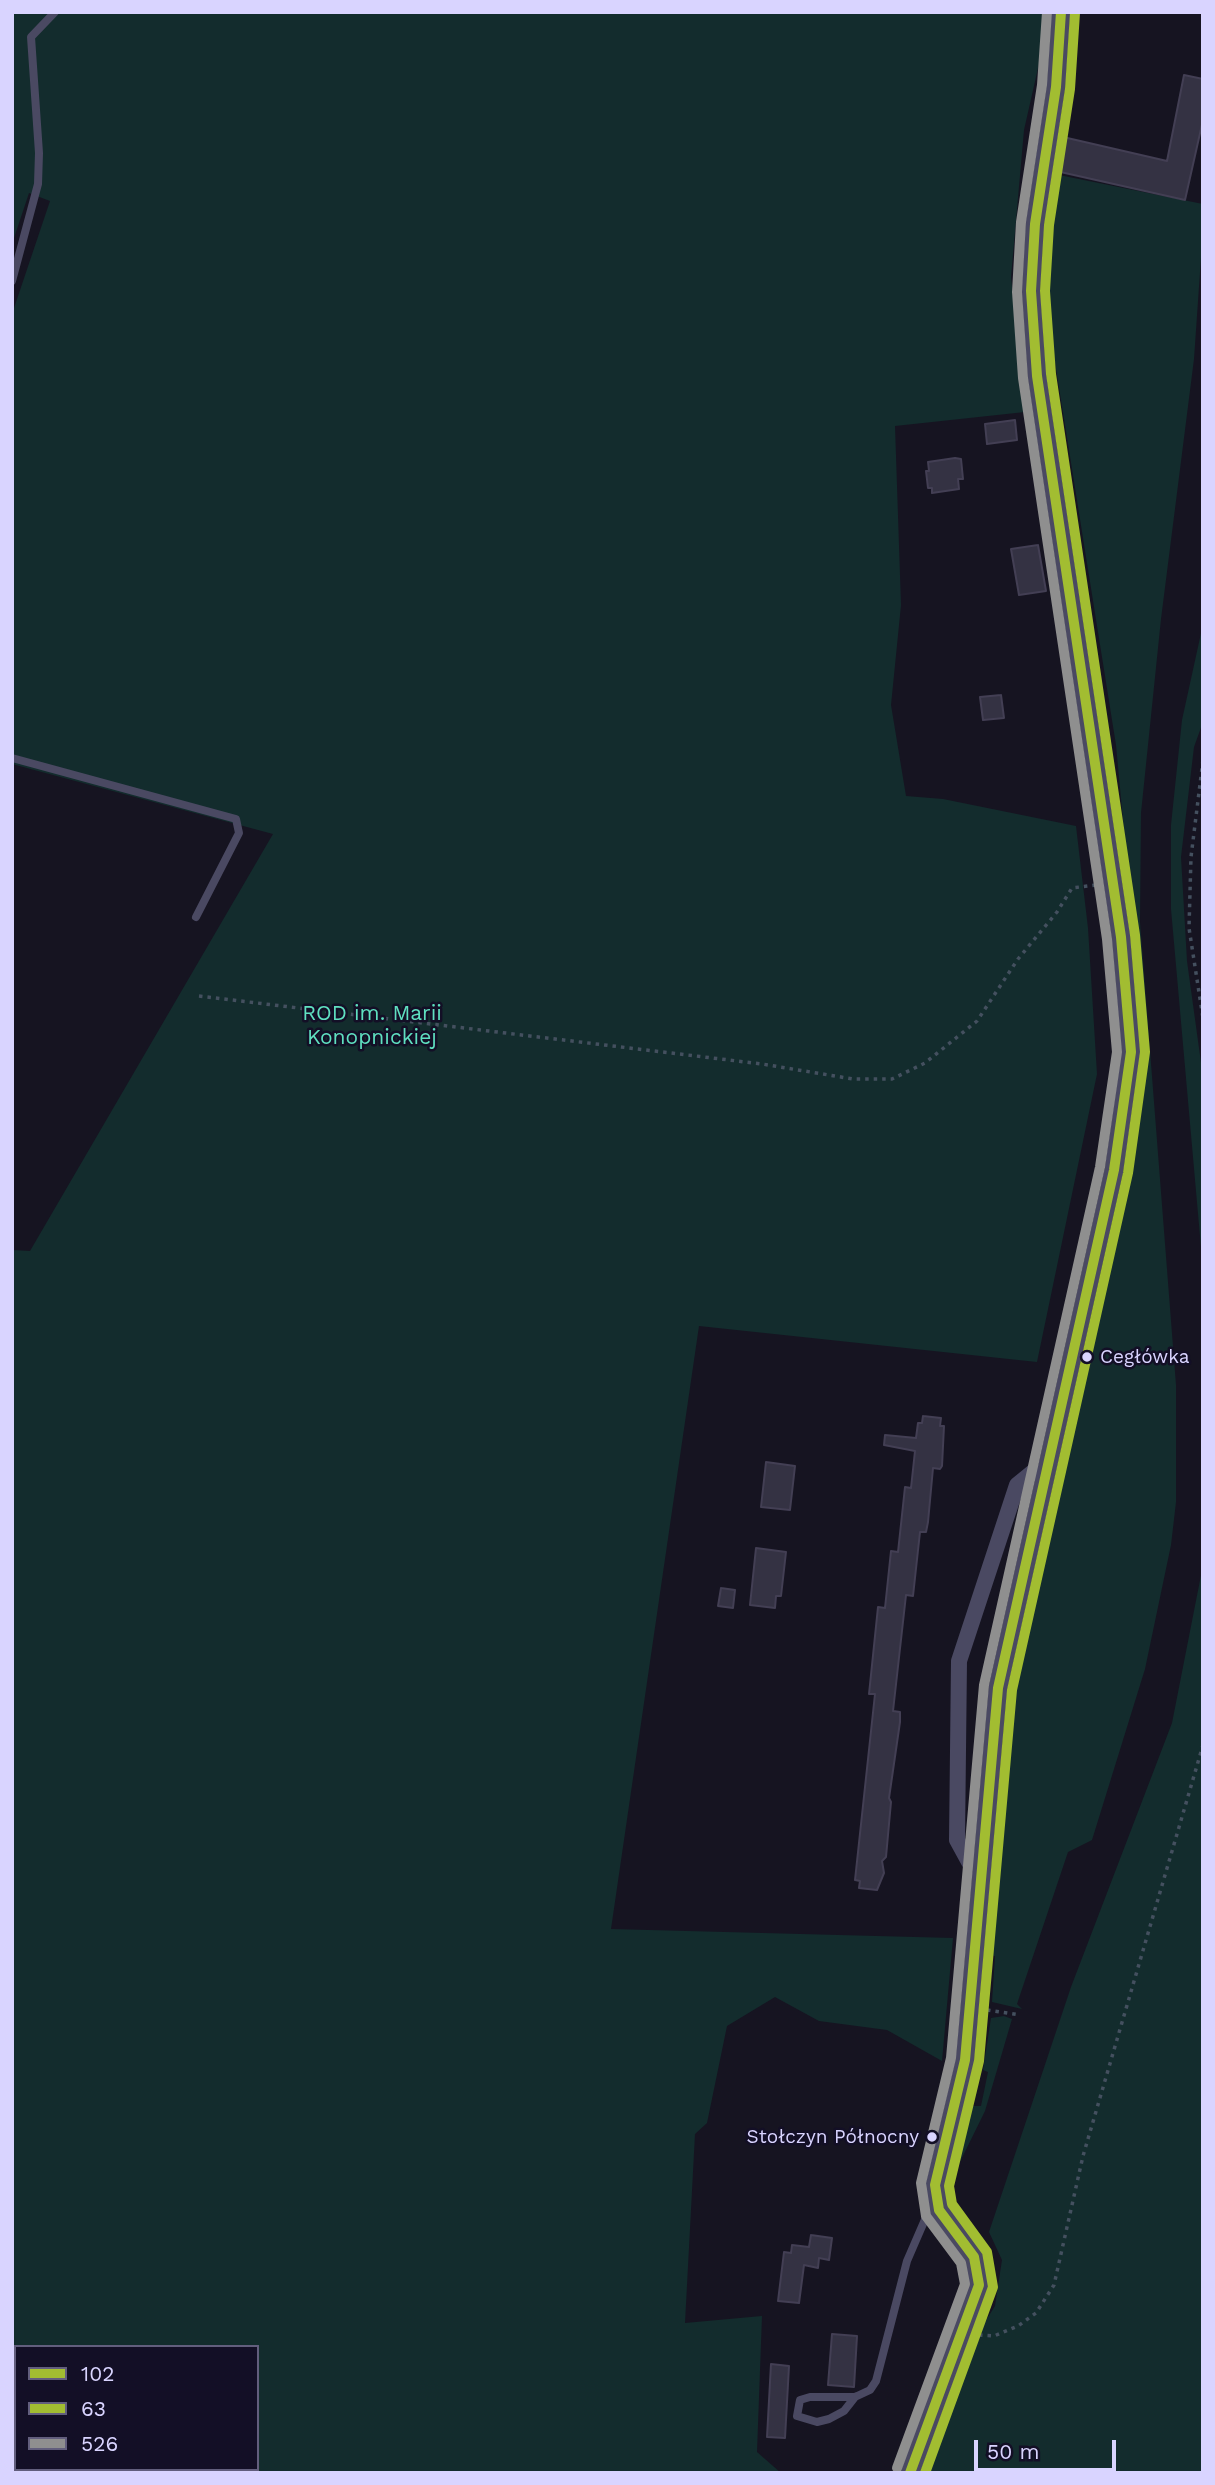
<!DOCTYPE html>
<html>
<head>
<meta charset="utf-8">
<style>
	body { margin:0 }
	#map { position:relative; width:1215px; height:2485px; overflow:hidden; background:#161421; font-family:"Work Sans",sans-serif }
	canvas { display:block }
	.frame { position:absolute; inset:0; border:14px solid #d9d4ff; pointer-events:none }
	.legend { position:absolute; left:14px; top:2345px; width:245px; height:126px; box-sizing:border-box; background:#130f26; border:2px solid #625e7d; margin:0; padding:9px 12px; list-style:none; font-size:21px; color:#d9d4ff }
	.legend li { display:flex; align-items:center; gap:14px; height:35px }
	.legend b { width:35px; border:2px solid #625e7d }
	.scale { position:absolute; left:974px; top:2440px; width:142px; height:32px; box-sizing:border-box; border:4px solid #d9d4ff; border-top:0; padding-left:9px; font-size:21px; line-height:24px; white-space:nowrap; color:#d9d4ff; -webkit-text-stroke:5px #130f26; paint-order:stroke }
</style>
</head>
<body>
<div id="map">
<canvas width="1215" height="2485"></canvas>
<div class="frame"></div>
<ul class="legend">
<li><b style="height:9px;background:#a2bd31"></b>102</li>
<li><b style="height:9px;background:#a2bd31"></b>63</li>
<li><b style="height:9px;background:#8f8f8f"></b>526</li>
</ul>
<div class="scale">50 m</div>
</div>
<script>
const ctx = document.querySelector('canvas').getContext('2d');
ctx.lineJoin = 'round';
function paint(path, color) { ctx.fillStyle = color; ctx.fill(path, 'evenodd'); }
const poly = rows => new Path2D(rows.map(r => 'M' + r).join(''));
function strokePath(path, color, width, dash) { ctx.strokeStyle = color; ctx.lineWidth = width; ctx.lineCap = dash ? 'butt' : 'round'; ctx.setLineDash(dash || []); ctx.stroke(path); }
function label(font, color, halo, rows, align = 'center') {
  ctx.font = font + ' "Work Sans",sans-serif'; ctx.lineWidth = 5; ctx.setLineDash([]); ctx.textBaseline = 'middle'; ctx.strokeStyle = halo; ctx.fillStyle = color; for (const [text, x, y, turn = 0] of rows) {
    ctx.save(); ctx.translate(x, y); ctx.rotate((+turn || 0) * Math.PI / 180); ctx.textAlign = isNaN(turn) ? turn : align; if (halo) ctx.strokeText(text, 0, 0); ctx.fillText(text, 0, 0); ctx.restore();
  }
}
paint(poly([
	[12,12,1043,12,1043,46,1024,130,1011,277,1025,412,895,426,901,605,891,705,906,796,943,799,1076,826,1088,928,1097,1074,1037,1362,699,1326,611,1929,953,1938,942,2061,887,2030,819,2021,775,1997,727,2026,707,2123,695,2134,685,2323,762,2316,757,2452,781,2473,12,2473,12,1250,30,1251,273,834,12,764,12,314,50,201,29,193,12,244],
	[16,2347,257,2347,257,2469,16,2469],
	[1054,174,1203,204,1203,229,1194,359,1161,619,1141,813,1140,922,1176,1385,1176,1502,1171,1545,1145,1669,1092,1840,1068,1852,1017,2004,1022,2009,992,2002,995,1956,984,1955,986,1937,991,1937,1004,1829,1012,1685,1139,1092,1143,1035,1116,745,1043,287],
	[1203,624,1203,722,1194,747,1181,857,1187,961,1203,1077,1203,1270,1171,909,1171,825,1182,720],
	[1203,1565,1203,2473,925,2473,968,2349,995,2306,1002,2260,989,2232,1071,1987,1172,1723],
	[1004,2016,1012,2019,985,2111,957,2168,955,2165,972,2106,981,2106,988,2072,983,2070,991,2018]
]), '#132c2d');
const building = poly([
	[1184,75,1203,79,1203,120,1185,200,1056,171,1063,137,1167,161,1184,75],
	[1015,420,1017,440,987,444,985,424,1015,420],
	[955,458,961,459,963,479,958,479,959,489,932,493,932,488,928,488,926,471,929,471,928,462,955,458],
	[1038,545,1046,591,1019,595,1011,549,1038,545],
	[1001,695,1004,718,983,720,980,697,1001,695],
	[923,1416,941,1418,940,1426,944,1426,942,1466,940,1469,933,1468,928,1522,926,1532,920,1532,913,1596,906,1595,893,1711,900,1712,900,1722,889,1798,891,1802,886,1857,882,1861,884,1873,877,1890,859,1888,860,1881,855,1880,875,1694,869,1694,878,1607,885,1608,891,1551,898,1552,905,1487,911,1488,915,1451,884,1445,885,1435,916,1438,918,1423,922,1423,923,1416],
	[766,1462,795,1466,790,1510,761,1507,766,1462],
	[756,1548,786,1552,781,1596,776,1596,775,1608,750,1605,756,1548],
	[721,1588,735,1590,733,1608,718,1606,721,1588],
	[811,2235,832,2238,829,2260,819,2258,818,2268,804,2265,799,2303,778,2301,784,2252,791,2253,792,2245,809,2247,811,2235],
	[832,2334,857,2336,854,2387,828,2385,832,2334],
	[771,2364,789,2366,785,2438,767,2437,771,2364]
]);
paint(building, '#343243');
strokePath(building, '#433f54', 2);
strokePath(poly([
	[1203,760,1191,857,1189,928,1203,1018],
	[199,996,762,1064,853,1079,892,1079,925,1063,977,1021,1018,959,1057,912,1072,888,1096,885],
	[987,2010,1020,2015],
	[979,2335,994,2336,1018,2326,1036,2313,1054,2285,1083,2156,1203,1745]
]), '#44505f', 3.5, [3.5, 5]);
strokePath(poly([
	[12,281,38,184,39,153,31,37,55,12],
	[12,758,236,819,239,833,196,917],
	[855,2397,844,2411,829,2419,817,2422,797,2416,800,2400,810,2397,855,2397,870,2390,876,2381,907,2261,933,2201]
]), '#4a4962', 8);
strokePath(poly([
	[981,1864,969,1862,957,1840,959,1661,1017,1485,1033,1472,1045,1473]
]), '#4a4962', 16);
strokePath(poly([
	[910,2473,979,2285,974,2257,939,2210,935,2185,965,2060,998,1688,1114,1170,1131,1052,1121,937,1037,376,1031,291,1035,224,1056,87,1061,12]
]), '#4a4962', 19);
strokePath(poly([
	[910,2473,979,2285,974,2257,939,2210,935,2185,965,2060,998,1688,1114,1170,1131,1052,1121,937,1037,376,1031,291,1035,224,1056,87,1061,12]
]), '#a2bd31', 10);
strokePath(poly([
	[925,2473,993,2287,987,2252,952,2204,949,2186,979,2061,1012,1690,1128,1173,1145,1052,1135,935,1051,374,1045,291,1049,225,1070,89,1075,13]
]), '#a2bd31', 10);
strokePath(poly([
	[897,2468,965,2284,961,2263,926,2216,921,2183,951,2058,984,1685,1100,1167,1117,1052,1107,939,1023,378,1017,292,1021,222,1042,85,1047,12]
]), '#8f8f8f', 10);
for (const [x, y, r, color] of [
	[1087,1357,6,"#d9d4ff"],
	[932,2137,6,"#d9d4ff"]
]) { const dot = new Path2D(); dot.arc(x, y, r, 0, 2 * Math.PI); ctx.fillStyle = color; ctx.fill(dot); strokePath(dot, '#130f26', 2.5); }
label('19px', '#d9d4ff', '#130f26', [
	["Cegłówka",1100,1357],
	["Stołczyn Północny",919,2137,"right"]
], 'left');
label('21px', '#5fe0c0', '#130f26', [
	["ROD im. Marii",372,1014],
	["Konopnickiej",372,1038]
]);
</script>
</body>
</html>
